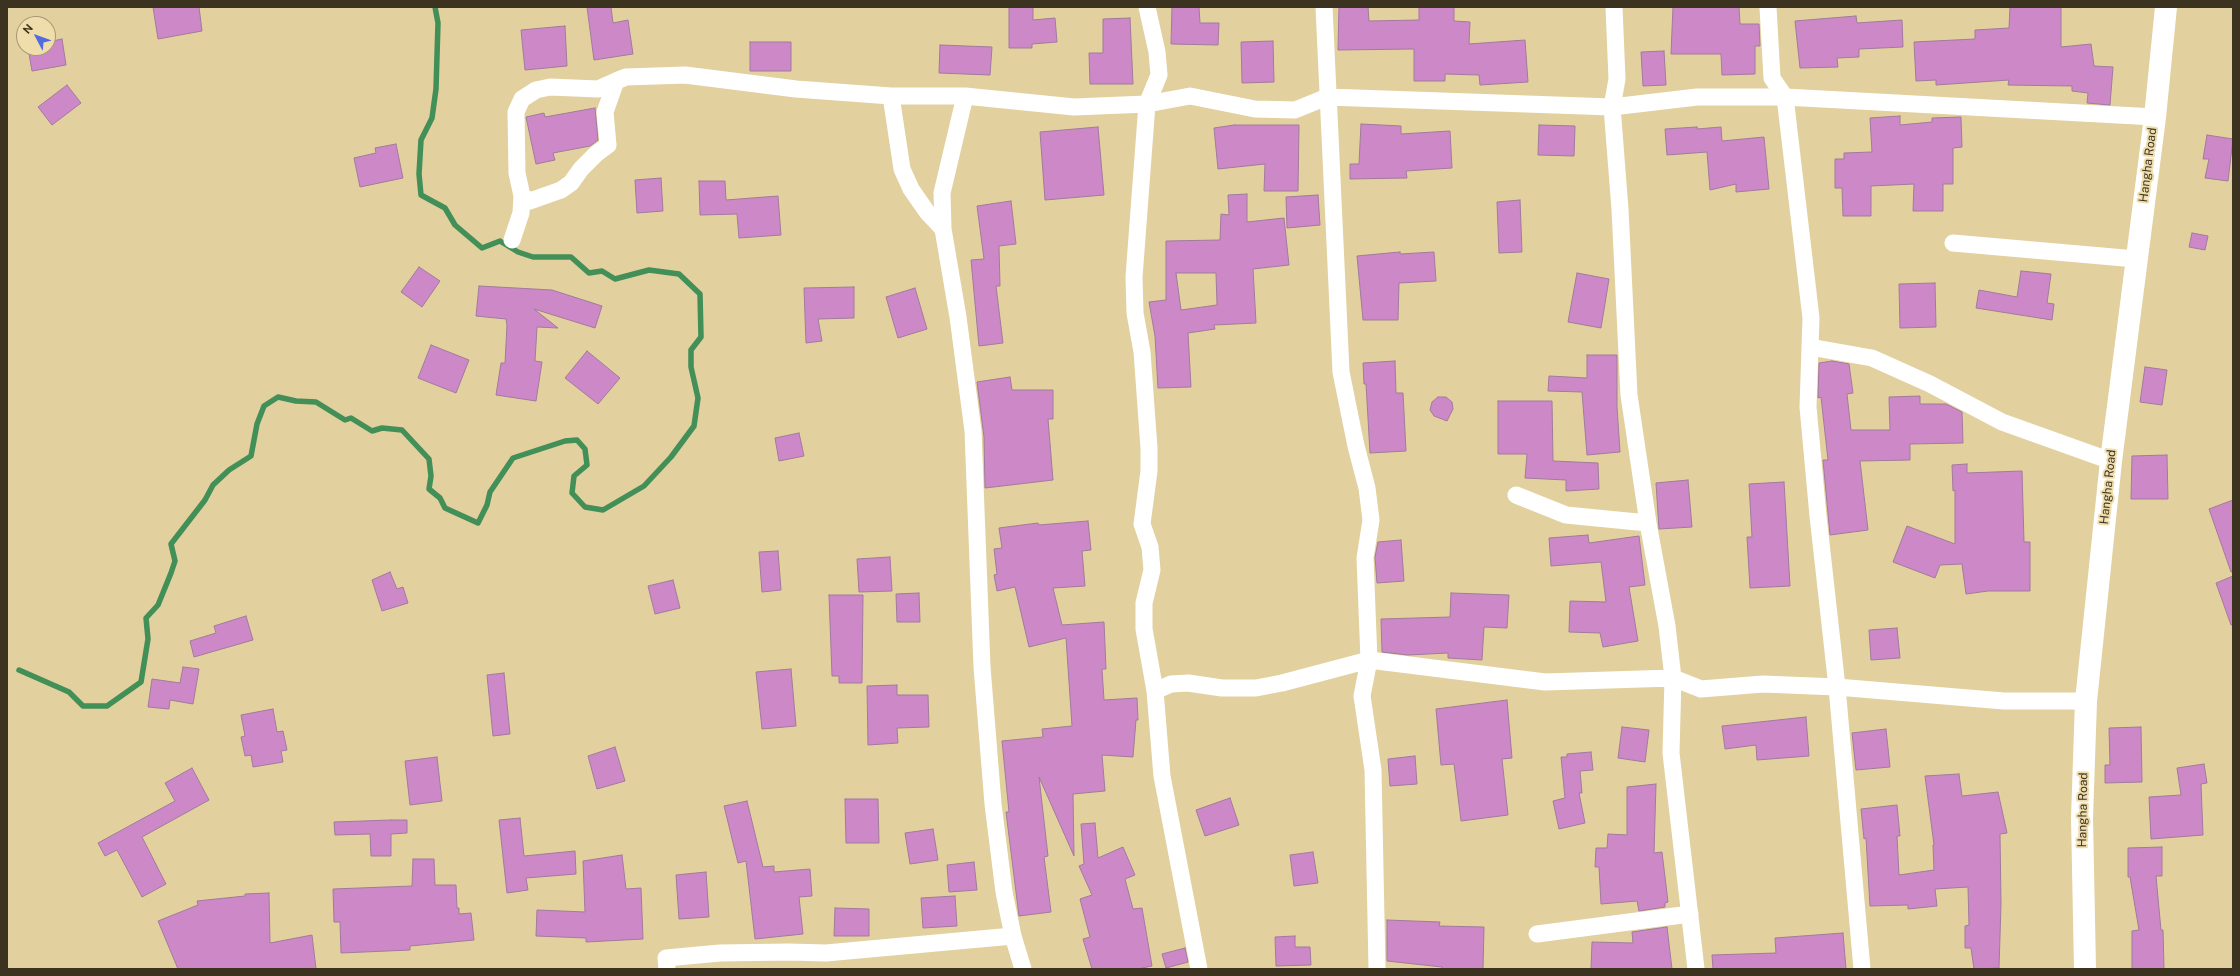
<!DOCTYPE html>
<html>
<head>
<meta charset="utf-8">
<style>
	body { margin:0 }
	#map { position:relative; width:2240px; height:976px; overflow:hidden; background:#e2d09f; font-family:"Public Sans",sans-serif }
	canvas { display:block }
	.frame { position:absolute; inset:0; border:8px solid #3b3320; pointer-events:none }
	.north { position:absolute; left:16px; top:16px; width:40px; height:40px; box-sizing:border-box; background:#efddac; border:1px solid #a79974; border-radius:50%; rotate:311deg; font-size:11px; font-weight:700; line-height:16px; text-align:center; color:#3b3320 }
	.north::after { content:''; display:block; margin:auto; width:14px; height:18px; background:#516be0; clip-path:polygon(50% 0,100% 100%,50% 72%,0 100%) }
</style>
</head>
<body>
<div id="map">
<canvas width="2240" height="976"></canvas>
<div class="frame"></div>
<div class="north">N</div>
</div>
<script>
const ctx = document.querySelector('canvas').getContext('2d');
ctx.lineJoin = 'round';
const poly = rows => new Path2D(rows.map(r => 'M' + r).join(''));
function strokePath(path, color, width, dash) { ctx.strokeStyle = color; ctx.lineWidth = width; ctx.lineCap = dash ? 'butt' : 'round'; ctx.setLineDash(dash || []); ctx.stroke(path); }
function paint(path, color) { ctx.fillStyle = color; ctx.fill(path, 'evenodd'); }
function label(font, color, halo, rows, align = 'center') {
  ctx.font = font + ' "Public Sans",sans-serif'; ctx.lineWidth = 4; ctx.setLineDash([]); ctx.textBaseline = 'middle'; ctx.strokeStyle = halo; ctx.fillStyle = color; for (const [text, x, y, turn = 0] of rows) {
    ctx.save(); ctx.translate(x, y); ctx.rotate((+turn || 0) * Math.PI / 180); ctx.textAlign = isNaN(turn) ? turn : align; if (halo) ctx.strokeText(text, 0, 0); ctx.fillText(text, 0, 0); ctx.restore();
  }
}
strokePath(poly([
	[19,670,69,692,83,706,107,706,141,682,148,639,146,618,158,605,171,573,175,561,171,544,205,500,213,485,229,470,251,456,257,424,264,406,278,397,296,401,316,402,345,420,351,418,372,431,382,428,402,430,429,459,431,476,429,489,440,498,445,508,478,523,487,505,490,492,513,458,565,441,577,440,585,449,587,465,574,476,572,493,585,507,603,510,644,486,671,457,694,426,698,398,691,367,691,350,701,337,700,294,679,274,649,270,615,279,602,271,589,273,571,257,533,257,518,252,500,241,482,248,455,225,445,208,421,195,419,174,421,140,432,118,436,89,438,23,435,7]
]), '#428f57', 5.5);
const building = poly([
	[153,7,199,7,202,31,158,39,153,7],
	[587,7,611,7,613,23,628,20,633,54,594,60,587,7],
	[1009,7,1033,7,1033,20,1055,18,1057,42,1032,44,1032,48,1009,48,1009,7],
	[1172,7,1199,7,1200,23,1219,23,1218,45,1171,44,1172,7],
	[1339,7,1368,7,1369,21,1419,20,1419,7,1454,7,1454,21,1470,22,1469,44,1525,40,1528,82,1480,85,1479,75,1445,74,1445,81,1414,81,1414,49,1338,50,1339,7],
	[1673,7,1739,7,1740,24,1759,24,1760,46,1755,46,1755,74,1722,75,1721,54,1671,54,1673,7],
	[2010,7,2061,7,2061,47,2091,44,2094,66,2113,67,2110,105,2087,103,2088,93,2072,91,2072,86,2008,85,2009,80,1936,85,1936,80,1916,81,1914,42,1975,39,1975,30,2009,28,2010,7],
	[1856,16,1857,23,1902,20,1903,47,1859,49,1859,57,1837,58,1838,67,1800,68,1795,21,1856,16],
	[1130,18,1133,84,1090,84,1089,53,1103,53,1103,19,1130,18],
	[565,26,567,66,525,70,521,30,565,26],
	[62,39,66,65,32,71,28,48,48,48,48,42,62,39],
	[1273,41,1274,82,1242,83,1241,42,1273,41],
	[750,42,791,42,791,71,750,71,750,42],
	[940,45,992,47,990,75,939,73,940,45],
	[1664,51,1666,85,1643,86,1641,52,1664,51],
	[67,85,81,103,52,125,38,107,67,85],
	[595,108,598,140,590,146,553,153,555,160,536,164,526,117,544,113,545,117,595,108],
	[1900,116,1900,125,1932,122,1932,118,1961,117,1962,147,1953,148,1953,184,1943,184,1943,211,1913,211,1914,184,1871,186,1871,216,1843,216,1842,188,1835,188,1835,159,1844,159,1844,153,1872,152,1870,118,1900,116],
	[1361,124,1401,126,1401,134,1450,131,1452,168,1406,171,1407,178,1350,179,1350,164,1359,164,1361,124],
	[1234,125,1299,125,1298,191,1264,191,1265,164,1218,169,1214,128,1234,125],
	[1539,125,1575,126,1574,156,1538,155,1539,125],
	[1098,127,1104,195,1045,200,1040,132,1098,127],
	[1697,127,1697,129,1721,127,1722,141,1764,137,1769,189,1736,192,1736,184,1710,190,1707,152,1667,155,1665,129,1697,127],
	[2207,135,2233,139,2228,181,2205,178,2209,159,2203,159,2207,135],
	[396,144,403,178,360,187,354,158,376,153,375,148,396,144],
	[661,178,663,211,637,213,635,180,661,178],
	[699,181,725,181,726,200,778,196,781,235,739,238,737,214,700,215,699,181],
	[1247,194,1247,222,1284,218,1289,265,1253,269,1256,323,1214,325,1215,329,1188,333,1191,387,1158,388,1155,336,1149,302,1166,300,1166,241,1220,240,1221,214,1229,215,1228,195,1247,194],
	[1176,273,1216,273,1217,305,1181,310,1176,273],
	[1318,195,1320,225,1287,228,1286,197,1318,195],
	[1520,200,1522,252,1499,253,1497,202,1520,200],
	[1011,201,1016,244,999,246,1000,286,996,286,1003,343,979,346,971,260,984,259,977,206,1011,201],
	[2192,233,2208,236,2205,250,2189,247,2192,233],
	[1400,252,1400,254,1434,252,1436,281,1399,283,1398,320,1363,320,1357,256,1400,252],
	[419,267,440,281,422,307,401,292,419,267],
	[2021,271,2051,274,2047,303,2054,304,2052,320,1976,308,1979,290,2017,297,2021,271],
	[1577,273,1609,279,1601,328,1568,322,1577,273],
	[1935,283,1936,327,1900,328,1899,284,1935,283],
	[479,286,552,290,602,306,595,328,534,309,558,328,537,327,535,361,542,362,536,401,496,395,501,363,505,363,507,325,506,319,476,316,479,286],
	[854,287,854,318,818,319,822,341,806,343,804,288,854,287],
	[915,288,927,329,898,338,886,297,915,288],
	[431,345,469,360,456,393,418,378,431,345],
	[587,351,620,378,598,404,565,378,587,351],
	[1587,355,1617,355,1617,407,1620,452,1587,455,1582,392,1548,391,1549,376,1587,378,1587,355],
	[1395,361,1396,393,1403,393,1406,451,1370,453,1366,384,1364,384,1363,363,1395,361],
	[1832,361,1849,364,1853,393,1847,394,1851,430,1890,430,1889,397,1920,396,1920,404,1946,404,1962,412,1963,443,1910,444,1910,460,1860,461,1868,530,1830,535,1823,460,1828,460,1821,397,1818,398,1819,363,1832,361],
	[2145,367,2167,370,2162,405,2140,402,2145,367],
	[1010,377,1012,390,1053,390,1053,419,1048,419,1053,480,985,488,984,437,977,382,1010,377],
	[1438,397,1446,397,1452,402,1453,409,1447,421,1434,416,1430,410,1432,402,1438,397],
	[1498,401,1552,401,1553,461,1598,463,1599,489,1566,491,1566,480,1525,478,1527,454,1498,454,1498,401],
	[799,433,804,456,779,461,775,438,799,433],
	[2167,455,2168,499,2131,499,2132,456,2167,455],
	[1967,464,1967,473,2022,471,2024,542,2030,542,2030,591,1988,591,1966,594,1962,564,1940,565,1935,578,1893,562,1907,526,1955,544,1955,490,1953,491,1952,465,1967,464],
	[1688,480,1692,527,1659,529,1656,483,1688,480],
	[1784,482,1790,586,1750,588,1747,537,1752,537,1749,484,1784,482],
	[2233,500,2233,572,2231,572,2209,509,2233,500],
	[1088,521,1091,550,1082,551,1085,586,1053,588,1062,625,1104,622,1106,669,1102,669,1104,700,1137,698,1138,720,1136,720,1133,757,1102,755,1105,791,1073,794,1074,856,1039,777,1048,856,1044,857,1051,912,1019,916,1006,812,1009,812,1002,741,1043,737,1042,729,1072,726,1066,638,1029,647,1015,587,997,591,994,575,997,574,994,549,1002,548,999,528,1038,523,1039,525,1088,521],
	[1588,535,1589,543,1639,536,1645,585,1629,587,1638,641,1603,647,1600,633,1569,632,1570,601,1606,602,1601,562,1551,566,1549,538,1588,535],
	[1401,540,1404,581,1377,583,1375,557,1378,542,1401,540],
	[778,551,781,590,762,592,759,552,778,551],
	[890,557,892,591,859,592,857,559,890,557],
	[390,572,397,589,403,587,408,603,382,611,372,580,390,572],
	[2233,576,2233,625,2231,625,2216,583,2233,576],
	[673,580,680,608,655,614,648,586,673,580],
	[919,593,920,622,897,622,896,594,919,593],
	[1451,593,1509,595,1507,628,1484,627,1482,660,1448,658,1448,653,1408,655,1382,652,1381,619,1450,617,1451,593],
	[829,595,863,595,862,683,839,683,839,676,832,676,829,595],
	[246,616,253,640,194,657,190,641,216,633,214,626,246,616],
	[1897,628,1900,658,1871,660,1869,630,1897,628],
	[183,667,199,669,193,704,170,700,169,709,148,707,152,679,180,683,183,667],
	[791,669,796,726,762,729,756,672,791,669],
	[504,673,510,734,493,736,487,675,504,673],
	[897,685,897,695,928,695,929,727,897,728,898,743,868,745,867,686,897,685],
	[1507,700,1512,758,1502,759,1508,815,1461,821,1454,764,1441,765,1436,709,1507,700],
	[273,709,277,732,283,731,287,750,281,751,283,762,253,767,251,755,245,756,241,737,245,736,241,715,273,709],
	[1806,717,1809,756,1757,760,1756,745,1725,749,1722,726,1806,717],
	[1622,727,1649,730,1645,762,1618,758,1622,727],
	[2141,727,2142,782,2105,783,2105,765,2110,765,2109,728,2141,727],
	[1886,729,1890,767,1856,770,1852,733,1886,729],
	[615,747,625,781,597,789,588,756,615,747],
	[1591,752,1593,770,1580,771,1582,793,1579,793,1585,823,1559,829,1553,801,1565,798,1561,757,1567,757,1567,754,1591,752],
	[1415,756,1417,784,1390,786,1388,759,1415,756],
	[437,757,442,801,410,805,405,761,437,757],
	[2204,764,2207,783,2201,784,2203,835,2151,839,2149,797,2181,795,2177,768,2204,764],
	[192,768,209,800,142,837,166,884,142,897,117,850,105,856,98,843,175,801,165,783,192,768],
	[1959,774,1962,796,1998,792,2007,833,2000,834,2001,904,1999,968,1974,969,1971,948,1965,948,1965,926,1969,925,1968,887,1935,889,1937,906,1908,909,1908,905,1870,906,1866,838,1864,839,1861,809,1897,805,1900,836,1897,836,1899,875,1934,870,1933,845,1934,845,1925,776,1959,774],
	[1656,784,1654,853,1662,852,1668,902,1665,903,1665,907,1639,911,1637,901,1601,904,1599,867,1595,867,1596,848,1607,848,1608,834,1627,835,1627,787,1656,784],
	[1230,798,1239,825,1205,836,1196,810,1230,798],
	[845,799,878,799,879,843,846,843,845,799],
	[747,801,763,867,774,866,774,872,810,869,812,896,799,897,803,934,755,939,746,861,738,863,724,806,747,801],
	[520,818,524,856,575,851,576,874,526,878,528,890,507,893,499,820,520,818],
	[391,820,407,820,407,833,391,834,391,856,371,856,370,834,335,835,334,822,391,820],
	[1095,823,1098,858,1123,847,1135,875,1125,879,1133,909,1142,908,1152,966,1137,969,1092,969,1083,939,1090,937,1080,899,1092,895,1079,866,1084,864,1081,824,1095,823],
	[933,829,938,860,910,864,905,833,933,829],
	[2162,847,2162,876,2156,876,2161,930,2163,930,2164,969,2132,969,2132,931,2139,930,2130,877,2128,877,2128,848,2162,847],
	[1313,852,1318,883,1294,886,1290,855,1313,852],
	[622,855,626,889,641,888,643,939,586,942,586,938,536,936,537,910,585,912,583,861,622,855],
	[413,859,434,859,435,885,456,885,457,908,459,908,459,914,471,913,474,940,410,946,410,950,341,953,340,922,334,922,333,889,412,886,413,859],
	[974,862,977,890,949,892,947,865,974,862],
	[706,872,709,917,679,919,676,875,706,872],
	[269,893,270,943,312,935,316,969,178,969,158,921,198,905,197,901,245,896,245,894,269,893],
	[955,896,957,926,923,928,921,898,955,896],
	[835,908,869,909,869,936,834,936,835,908],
	[1387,920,1440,922,1439,926,1484,927,1483,969,1442,969,1442,967,1387,961,1387,920],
	[1667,927,1672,969,1591,969,1592,942,1633,943,1632,932,1667,927],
	[1843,933,1846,969,1713,969,1712,955,1776,953,1775,938,1843,933],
	[1295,936,1295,947,1310,947,1311,965,1276,966,1275,937,1295,936],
	[1185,948,1188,962,1166,968,1162,954,1185,948]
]);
paint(building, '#cd89c7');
strokePath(building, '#a17a9c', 1);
strokePath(poly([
	[1147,7,1157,52,1159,75,1147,104,1134,277,1135,313,1142,352,1149,448,1149,471,1142,524,1150,547,1152,570,1144,603,1144,629,1155,691,1162,776,1199,969],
	[1324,7,1341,372,1356,446,1367,488,1371,520,1365,558,1369,660,1362,696,1373,770,1377,969],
	[1614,7,1617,79,1612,107,1620,209,1629,395,1648,523,1667,626,1673,678,1671,753,1696,969],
	[1768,7,1772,78,1785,97,1811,318,1808,407,1818,516,1837,687,1862,969],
	[616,81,605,112,608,145,596,154,581,169,571,183,561,190,530,201,522,196,517,173,516,112,522,99,536,90,550,87,598,89,616,81,626,77,685,75,796,89,891,96,965,96,1074,107,1147,104,1190,96,1255,109,1295,110,1327,97,1612,107,1697,97,1785,97,2155,117],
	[891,96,902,169,911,189,927,212,943,229],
	[965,96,942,193,943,229,958,317,973,431,982,667,993,804,1004,892,1013,936,1023,969],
	[512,240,521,213,522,196],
	[1953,243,2136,259],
	[1810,347,1872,358,1930,384,2002,422,2111,461],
	[1516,495,1566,515,1648,523],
	[1155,691,1171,684,1188,683,1222,688,1256,688,1282,683,1369,660,1545,682,1673,678,1701,689,1763,684,1837,687,2004,701,2086,701],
	[1537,934,1690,914],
	[667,969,666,958,720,953,789,952,826,953,1013,936]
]), '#fff', 17);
strokePath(poly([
	[2085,969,2082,818,2086,701,2111,461,2155,117,2166,7]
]), '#fff', 22);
label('12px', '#3b3320', '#efddac', [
	["Hangha Road",2148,165,-83],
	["Hangha Road",2108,487,-84],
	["Hangha Road",2083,810,-89]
]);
</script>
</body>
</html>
